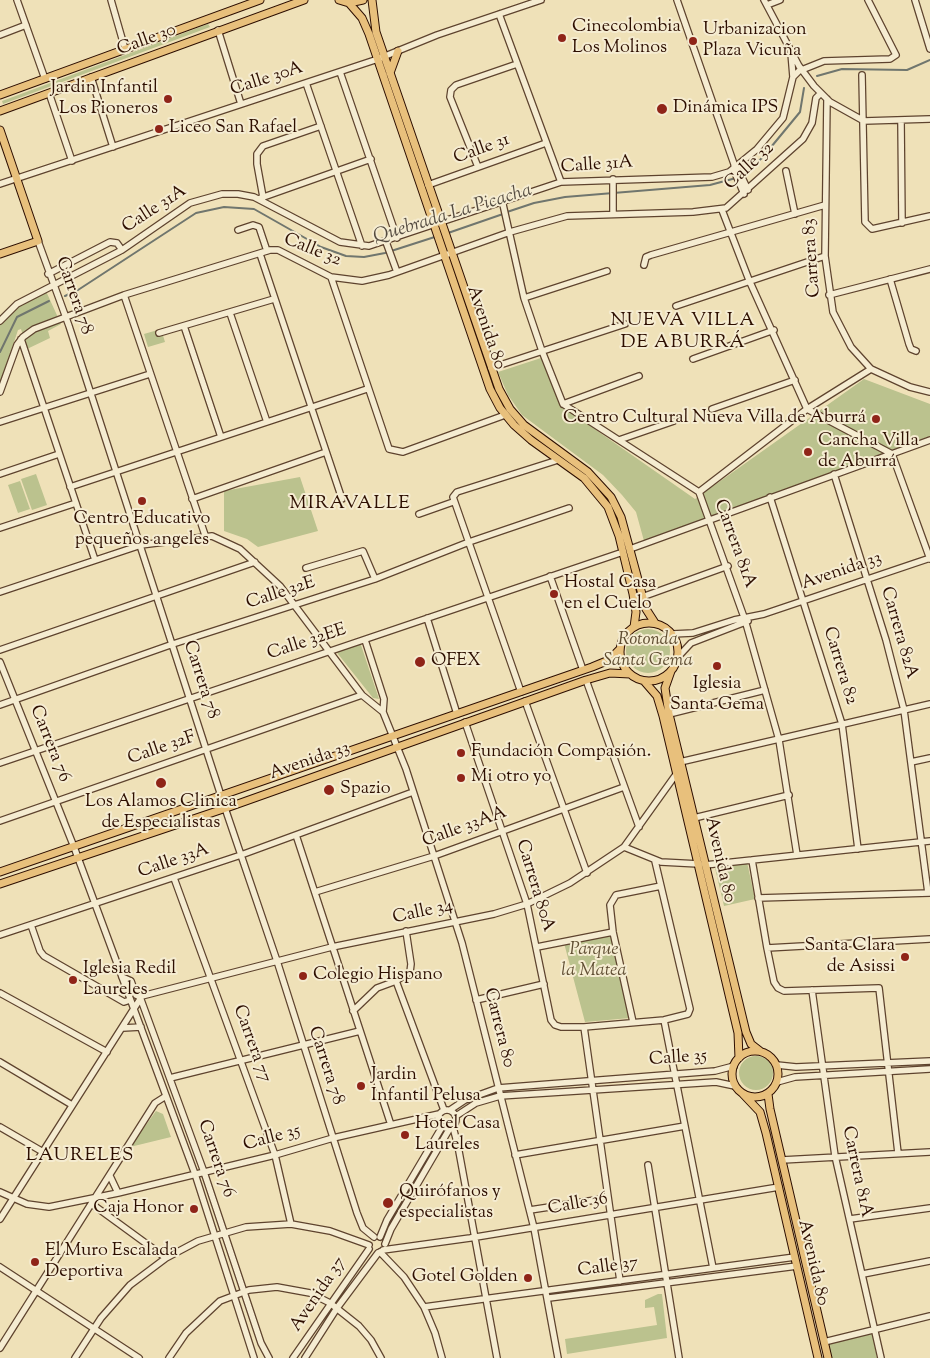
<!DOCTYPE html>
<html>
<head>
<meta charset="utf-8">
<style>
	body { margin:0 }
	canvas { display:block; background:#efe1b8 }
</style>
</head>
<body>
<canvas width="930" height="1358"></canvas>
<script>
const ctx = document.querySelector('canvas').getContext('2d');
ctx.lineJoin = 'round';
function paint(path, color) { ctx.fillStyle = color; ctx.fill(path, 'evenodd'); }
const poly = rows => new Path2D(rows.map(r => 'M' + r).join(''));
function strokePath(path, color, width, dash) { ctx.strokeStyle = color; ctx.lineWidth = width; ctx.lineCap = dash ? 'butt' : 'round'; ctx.setLineDash(dash || []); ctx.stroke(path); }
function label(font, color, halo, rows, align = 'center') {
  ctx.font = font + ' "Sorts Mill Goudy",serif'; ctx.lineWidth = 4; ctx.setLineDash([]); ctx.textBaseline = 'middle'; ctx.strokeStyle = halo; ctx.fillStyle = color; for (const [text, x, y, turn = 0] of rows) {
    ctx.save(); ctx.translate(x, y); ctx.rotate((+turn || 0) * Math.PI / 180); ctx.textAlign = isNaN(turn) ? turn : align; if (halo) ctx.strokeText(text, 0, 0); ctx.fillText(text, 0, 0); ctx.restore();
  }
}
paint(poly([
	[208,24,210,27,3,104,2,101],
	[45,289,61,324,48,331,50,338,27,349,21,329,18,330,0,384,0,321,9,310],
	[161,329,165,342,148,347,144,334],
	[541,358,563,407,695,499,864,379,930,404,930,436,644,541,636,512,622,495,603,475,522,415,508,395,498,372],
	[36,474,47,505,32,510,21,479],
	[300,477,318,531,258,547,247,539,224,531,224,491],
	[20,481,30,509,18,513,8,485],
	'626 651a22 22 0 1 1 44 0a22 22 0 1 1-44 0Z',
	[360,642,379,699,373,698,334,649],
	[747,862,755,899,724,906,715,868],
	[612,933,630,1018,585,1022,564,943],
	'739 1073a17 17 0 1 1 34 0a17 17 0 1 1-34 0Z',
	[156,1111,163,1114,171,1137,130,1147],
	[658,1294,662,1294,667,1338,567,1354,565,1339,657,1325,654,1307,645,1308,645,1300],
	[872,1332,877,1358,832,1358,828,1344]
]), '#bbc28e');
strokePath(poly([
	[817,76,842,69,907,70,930,60],
	[743,174,762,158,800,112,804,88],
	[507,212,534,203,565,197,710,185,736,178],
	[448,233,503,214],
	[65,296,78,290,196,213,224,207,254,209,321,247,346,256,364,257,385,253,444,234],
	[0,352,17,317,49,301]
]), '#70766e', 2);
const minor = poly([
	[17,0,45,79],
	[111,0,125,49],
	[677,0,734,164,735,173,744,194],
	[764,0,799,66,814,86,830,102,864,121,930,119],
	[915,0,930,49],
	[767,5,780,0],
	[499,14,561,182],
	[218,30,241,104],
	[0,35,26,25],
	[791,53,793,77],
	[340,72,397,238],
	[862,75,865,222,872,229,930,216],
	[91,77,113,147],
	[306,83,362,246],
	[49,93,72,161],
	[827,99,825,256,833,312,851,347,871,369,910,387,930,392],
	[901,121,902,223],
	[736,165,748,190],
	[478,167,450,97,451,90,456,85,517,64],
	[786,171,795,214],
	[613,179,613,214],
	[0,184,378,59,437,35,541,0],
	[428,185,546,143],
	[263,197,257,164,257,154,263,146,321,126],
	[258,199,371,159],
	[502,200,524,298,542,351,563,404,699,492,745,620,779,740,797,855],
	[722,210,749,280,807,409,892,454,930,559],
	[238,230,253,225,259,227,267,251],
	[38,241,69,326,225,808,277,961,357,1213,363,1228,374,1237],
	[386,242,397,272],
	[260,254,342,499],
	[644,265,646,257,651,255,825,205],
	[48,274,110,242,117,243,122,250],
	[331,277,389,449,403,452,505,415],
	[890,279,909,344,911,349,916,351],
	[124,295,205,535],
	[829,295,930,269],
	[524,298,607,271],
	[676,306,825,256],
	[230,313,267,422],
	[0,321,17,304,122,250,190,203,222,194,238,194,254,197,340,242,369,246,561,182,712,177,729,172,757,149,783,118,793,77,799,71,824,61,890,59,896,55,868,0],
	[184,326,221,437],
	[159,333,274,299],
	[21,339,95,560],
	[693,359,774,330],
	[491,368,625,324],
	[0,392,17,345,23,337,34,329,124,295,270,250,278,250,331,277,362,281,389,275,510,232,567,216,693,212,726,208,803,139,812,123,816,98,821,93],
	[563,404,639,376],
	[712,409,795,380],
	[0,422,150,374],
	[619,440,674,421],
	[0,474,59,454],
	[834,474,886,640,904,710,928,893],
	[70,487,367,389],
	[699,492,807,409,871,369],
	[770,497,842,724,858,849],
	[192,499,326,452],
	[419,514,453,502],
	[0,528,76,503],
	[630,549,930,440],
	[306,568,363,551,375,579],
	[550,576,583,670],
	[0,592,141,545,212,536,240,549,280,586,362,695,383,712,406,769,462,943,534,1228,558,1358],
	[642,597,728,566],
	[427,618,457,714],
	[672,634,693,633,734,620,764,614,930,558],
	[365,640,384,699,383,712],
	[0,650,255,562],
	[678,657,691,643,748,621],
	[0,662,74,847,195,1174,254,1358],
	[586,680,639,827],
	[521,692,453,497,457,492,558,460],
	[525,701,587,873],
	[0,705,173,644,375,579,469,542,569,508],
	[669,714,765,690],
	[465,722,527,904,551,1020,555,1025,561,1027,584,1027,664,1020,688,1014,690,1009,655,861],
	[680,762,930,704],
	[911,762,930,758],
	[0,763,623,552],
	[694,818,789,795],
	[0,821,362,695],
	[296,835,391,1125],
	[624,847,661,862,699,864],
	[752,860,767,948,774,982,778,988,784,991,879,988,898,1153],
	[705,865,930,841],
	[174,878,275,1155,291,1224],
	[315,892,434,856,624,787],
	[758,898,930,893],
	[31,925,40,951,44,956,124,1002,130,1000],
	[0,935,241,855,413,792],
	[537,947,613,932],
	[767,948,930,939],
	[122,977,131,981,136,995,140,997,204,1172,261,1343,269,1358],
	[396,981,444,1110],
	[812,990,835,1156,881,1358],
	[0,993,107,1052],
	[476,1000,544,984],
	[353,1011,377,988,396,981,410,972,411,964,406,931],
	[664,1020,713,1268],
	[633,1022,613,932,610,905,616,895,661,886],
	[584,1027,620,1281],
	[123,1028,141,1027],
	[0,1062,72,1105],
	[777,1065,796,1067,930,1061],
	[170,1078,360,1031],
	[777,1082,795,1077,930,1069],
	'438 1119a9 9 0 1 1 18 0a9 9 0 1 1-18 0Z',
	[450,1110,465,1100,498,1088,715,1071,734,1066],
	[456,1116,476,1103,500,1096,716,1082,735,1086],
	[0,1127,43,1152],
	[453,1127,458,1146,497,1358],
	[515,1155,685,1126],
	[782,1160,930,1152],
	[648,1165,679,1358],
	[110,1176,118,1193],
	[0,1192,27,1204,49,1207,118,1193,275,1155,333,1138,439,1114],
	[92,1204,166,1258],
	[530,1210,608,1198],
	[0,1219,142,996,332,947,494,914,527,904,570,883,624,847,677,773],
	[850,1219,930,1208],
	[380,1237,387,1220,442,1127],
	[385,1244,391,1229,450,1128],
	[383,1250,470,1238,779,1187],
	[380,1252,404,1277,424,1307,435,1333,442,1358],
	[0,1267,139,1358],
	[863,1274,930,1261],
	[549,1298,797,1266],
	[424,1307,795,1257],
	[824,1342,930,1316],
	[0,1348,155,1103,166,1096],
	[75,1358,101,1318,130,1285,166,1258,198,1241,246,1227,291,1224,330,1231,369,1245],
	[169,1358,186,1333,220,1301,249,1290,277,1287,310,1293,330,1303,359,1326,371,1340,381,1358],
	[293,1358,369,1249],
	[305,1358,337,1308,378,1253]
]);
const major = poly([
	[339,0,349,3,363,0],
	[372,0,376,32,499,389,510,409,524,425,588,472,611,497,621,517,646,609,655,623],
	[349,3,362,18,369,34,490,389,500,408,514,425,531,440,584,478,608,507,619,536,633,594,636,612,634,627],
	[390,73,398,51],
	[0,95,260,0],
	[0,111,304,0],
	[0,130,38,241,0,254],
	'620 652a29 29 0 1 1 58 0a29 29 0 1 1-58 0Z',
	[671,671,665,688,669,714,746,1032,751,1044,760,1051],
	[644,681,657,696,663,716,738,1033,739,1058],
	[0,872,592,667,609,660,619,650],
	[0,884,232,806,586,680,610,673,630,674],
	'732 1074a23 23 0 1 1 46 0a23 23 0 1 1-46 0Z',
	[743,1094,760,1112,766,1133,818,1358],
	[768,1094,770,1109,828,1358]
]);
strokePath(minor, '#5e432e', 8);
strokePath(major, '#2d0e00', 9);
strokePath(minor, '#f5ecd1', 5.5);
strokePath(major, '#e8c07c', 7);
for (const [x, y, r, color] of [
	[562,38,5,"#8f2418"],
	[693,41,5,"#8f2418"],
	[168,99,5,"#8f2418"],
	[662,109,6,"#8f2418"],
	[159,129,5,"#8f2418"],
	[876,419,5,"#8f2418"],
	[808,452,5,"#8f2418"],
	[142,501,5,"#8f2418"],
	[554,594,5,"#8f2418"],
	[420,662,6,"#8f2418"],
	[717,666,5,"#8f2418"],
	[461,753,5,"#8f2418"],
	[461,778,5,"#8f2418"],
	[161,783,6,"#8f2418"],
	[329,790,6,"#8f2418"],
	[905,957,5,"#8f2418"],
	[303,976,5,"#8f2418"],
	[73,980,5,"#8f2418"],
	[361,1086,5,"#8f2418"],
	[405,1135,5,"#8f2418"],
	[388,1203,6,"#8f2418"],
	[194,1209,5,"#8f2418"],
	[35,1262,5,"#8f2418"],
	[528,1278,5,"#8f2418"]
]) { const dot = new Path2D(); dot.arc(x, y, r, 0, 2 * Math.PI); ctx.fillStyle = color; ctx.fill(dot); strokePath(dot, '#f5ecd1', 2); }
label('18px', '#2d0e00', '#f5ecd1', [
	["Cinecolombia",572,28],
	["Los Molinos",572,49],
	["Urbanizacion",703,31],
	["Plaza Vicuña",703,52],
	["Jardin Infantil",158,89,"right"],
	["Los Pioneros",158,110,"right"],
	["Dinámica IPS",673,109],
	["Liceo San Rafael",169,129],
	["Centro Cultural Nueva Villa de Aburrá",866,419,"right"],
	["Cancha Villa",818,442],
	["de Aburrá",818,463],
	["Centro Educativo",142,520,"center"],
	["pequeños angeles",142,541,"center"],
	["Hostal Casa",564,584],
	["en el Cuelo",564,605],
	["OFEX",431,662],
	["Iglesia",717,685,"center"],
	["Santa Gema",717,706,"center"],
	["Fundación Compasión.",471,753],
	["Mi otro yo",471,778],
	["Spazio",340,790],
	["Los Alamos Clinica",161,803,"center"],
	["de Especialistas",161,824,"center"],
	["Santa Clara",895,947,"right"],
	["de Asissi",895,968,"right"],
	["Iglesia Redil",83,970],
	["Laureles",83,991],
	["Colegio Hispano",313,976],
	["Jardin",371,1076],
	["Infantil Pelusa",371,1097],
	["Hotel Casa",415,1125],
	["Laureles",415,1146],
	["Quirófanos y",399,1193],
	["especialistas",399,1214],
	["Caja Honor",184,1209,"right"],
	["El Muro Escalada",45,1252],
	["Deportiva",45,1273],
	["Gotel Golden",518,1278,"right"]
], 'left');
label('18px', '#2d0e00', '#f5ecd1', [
	["Calle 30",147,41,-20],
	["Calle 30A",267,80,-18],
	["Calle 31",482,150,-20],
	["Calle 31A",597,166,-4],
	["Calle 32",750,167,-43],
	["Calle 31A",155,210,-33],
	["Calle 32",312,251,22],
	["Carrera 83",813,258,-94],
	["Carrera 78",73,296,71],
	["Avenida 80",485,328,71],
	["Carrera 81A",734,544,70],
	["Avenida 33",842,572,-19],
	["Calle 32E",281,594,-18],
	["Carrera 82A",898,633,74],
	["Calle 32EE",307,643,-18],
	["Carrera 82",839,666,73],
	["Carrera 78",200,680,72],
	["Carrera 76",49,744,68],
	["Calle 32F",162,749,-19],
	["Avenida 33",310,762,-19],
	["Calle 33AA",465,828,-20],
	["Avenida 80",719,860,77],
	["Calle 33A",174,862,-19],
	["Carrera 80A",534,886,73],
	["Calle 34",423,913,-12],
	["Carrera 80",498,1028,76],
	["Carrera 77",251,1044,70],
	["Calle 35",678,1059,-4],
	["Carrera 78",325,1066,72],
	["Calle 35",272,1139,-15],
	["Carrera 76",215,1159,71],
	["Carrera 81A",856,1172,78],
	["Calle 36",578,1205,-10],
	["Avenida 80",812,1263,77],
	["Calle 37",608,1268,-8],
	["Avenida 37",319,1295,-56]
]);
label('italic 18px', '#5f4d32', '#f5ecd1', [
	["Rotonda",648,641],
	["Santa Gema",648,662],
	["Parque",594,951],
	["la Matea",594,972]
]);
label('italic 19px', '#544b40', '#f5ecd1', [
	["Quebrada La Picacha",453,215,-17]
]);
ctx.letterSpacing = '1px';
label('19px', '#2d0e00', '#f5ecd1', [
	["NUEVA VILLA",683,322],
	["DE ABURRÁ",683,344],
	["MIRAVALLE",350,505],
	["LAURELES",80,1157]
]);
ctx.letterSpacing = '0px';
</script>
</body>
</html>
